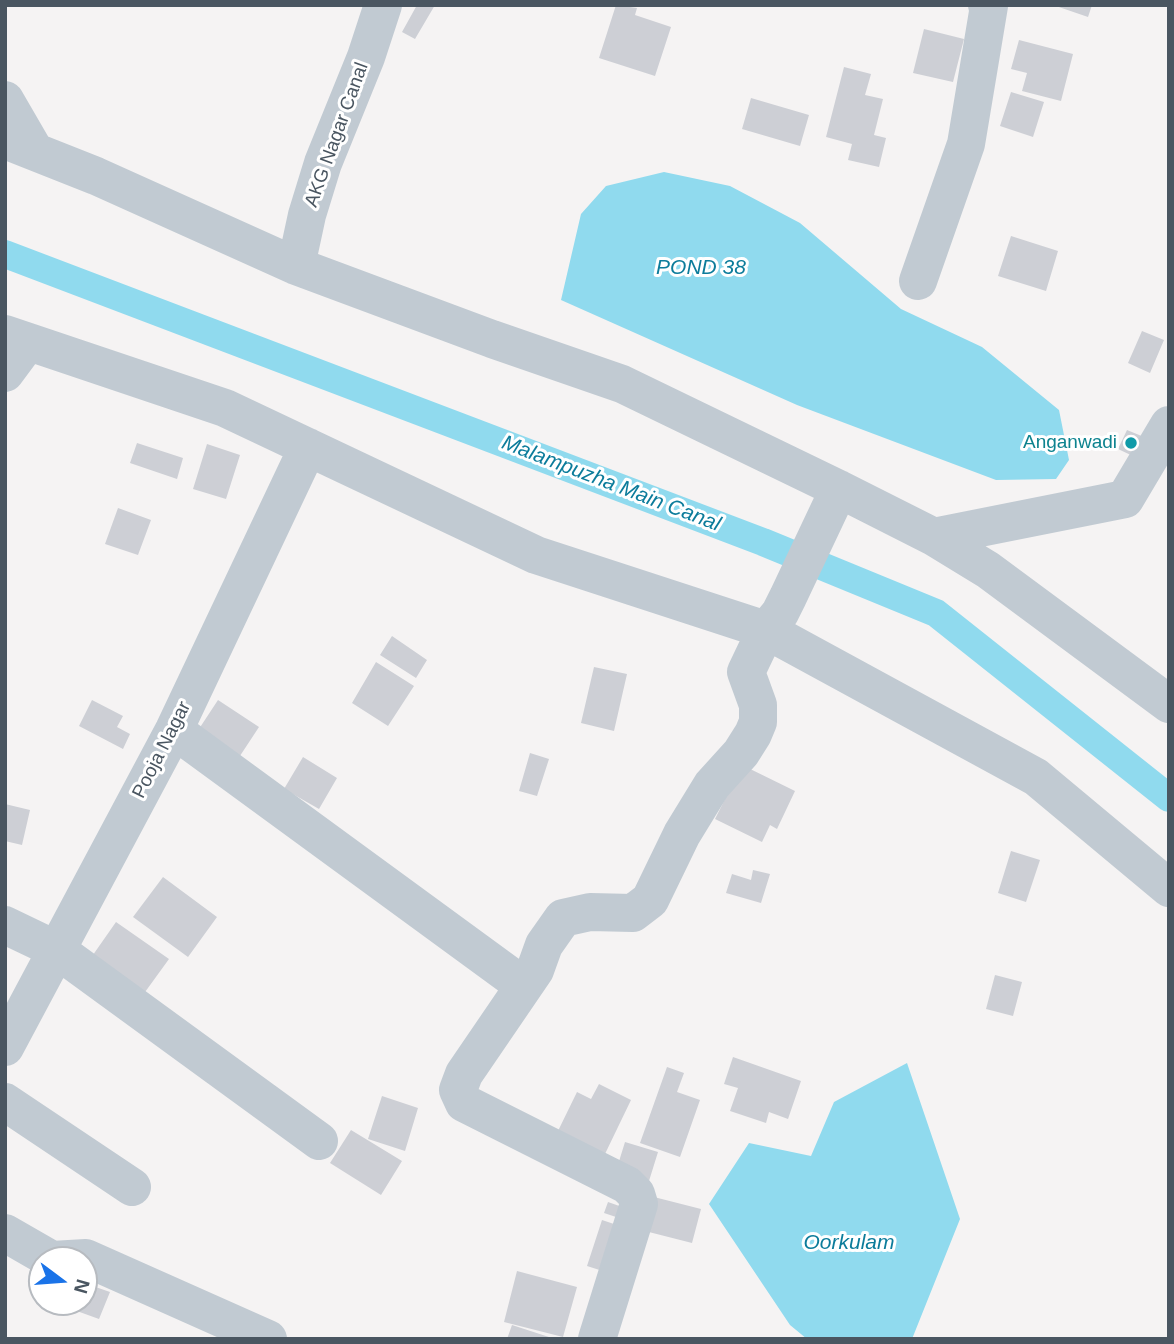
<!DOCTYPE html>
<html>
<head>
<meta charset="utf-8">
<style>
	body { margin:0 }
	#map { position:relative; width:1174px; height:1344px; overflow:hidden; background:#f5f3f3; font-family:Arial,sans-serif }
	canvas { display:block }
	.frame { position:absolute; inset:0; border:7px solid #4a5661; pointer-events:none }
	.north { position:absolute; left:28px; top:1246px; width:70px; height:70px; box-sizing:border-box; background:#fff; border:2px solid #b7bbc0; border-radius:50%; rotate:106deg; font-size:19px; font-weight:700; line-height:28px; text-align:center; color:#4a5661 }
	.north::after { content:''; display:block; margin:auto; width:24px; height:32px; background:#1a73e8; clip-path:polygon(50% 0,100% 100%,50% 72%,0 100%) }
</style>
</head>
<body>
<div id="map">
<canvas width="1174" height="1344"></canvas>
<div class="frame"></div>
<div class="north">N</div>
</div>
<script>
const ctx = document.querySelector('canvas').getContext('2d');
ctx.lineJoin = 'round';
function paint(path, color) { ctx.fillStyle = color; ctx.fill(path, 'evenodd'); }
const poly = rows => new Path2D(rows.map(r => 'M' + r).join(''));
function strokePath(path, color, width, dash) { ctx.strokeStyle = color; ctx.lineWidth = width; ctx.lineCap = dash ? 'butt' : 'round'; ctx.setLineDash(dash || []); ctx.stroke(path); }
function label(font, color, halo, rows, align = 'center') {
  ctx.font = font + ' Arial,sans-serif'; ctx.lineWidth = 6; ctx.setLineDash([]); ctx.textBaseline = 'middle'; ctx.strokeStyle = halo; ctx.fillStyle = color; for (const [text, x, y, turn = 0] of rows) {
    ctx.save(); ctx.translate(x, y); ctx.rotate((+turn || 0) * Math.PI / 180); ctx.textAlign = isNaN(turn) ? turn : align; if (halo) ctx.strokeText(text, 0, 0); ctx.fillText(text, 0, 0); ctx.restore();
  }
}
paint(poly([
	[664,172,730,186,800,223,901,309,982,347,1059,410,1069,460,1056,479,996,480,797,405,561,300,581,214,606,186],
	[907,1063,960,1219,912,1339,807,1339,790,1325,709,1204,749,1143,811,1156,834,1102]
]), '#90daee');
strokePath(poly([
	[5,254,763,542,936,613,1169,798]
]), '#90daee', 28);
paint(poly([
	[417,5,435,5,415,39,402,32],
	[616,5,637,8,635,15,671,27,655,76,599,58],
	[1053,5,1092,5,1088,17],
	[924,29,964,39,953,82,913,73],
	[1019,40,1073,54,1061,101,1022,91,1027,73,1011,69],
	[844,67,871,74,865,95,883,99,874,135,886,138,879,167,848,160,852,144,826,137],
	[1011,92,1044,102,1033,137,1000,126],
	[751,98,809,115,800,146,742,129],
	[1011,236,1058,251,1046,291,998,276],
	[1142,331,1164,340,1150,373,1128,363],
	[1127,430,1144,437,1135,457,1118,449],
	[137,443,183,458,177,479,130,463],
	[207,444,240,455,226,499,193,489],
	[118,508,151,520,138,555,105,544],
	[392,636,427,660,416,678,380,655],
	[376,662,414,686,388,726,352,703],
	[594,667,627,674,614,731,581,723],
	[92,700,123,716,117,727,130,734,123,749,79,726],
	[218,700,259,727,234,765,193,738],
	[530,753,549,759,537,796,519,791],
	[303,757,337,778,319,809,284,789],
	[742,765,795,791,777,829,770,825,762,842,715,819],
	[5,804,30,810,22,845,5,841],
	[1011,851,1040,860,1026,902,998,893],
	[753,870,770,874,761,903,726,893,732,874,751,880],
	[163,877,217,917,188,957,133,917],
	[116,922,169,959,140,999,88,962],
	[995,975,1022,982,1013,1016,986,1009],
	[733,1057,801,1081,788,1119,769,1112,766,1123,730,1111,738,1088,724,1084],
	[667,1067,684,1073,677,1092,700,1100,680,1157,640,1143],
	[599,1084,631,1100,604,1156,557,1133,577,1092,591,1099],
	[382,1096,418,1108,405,1151,368,1139],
	[351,1130,402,1161,381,1195,330,1163],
	[625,1142,658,1152,649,1181,616,1171],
	[650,1196,701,1209,692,1243,641,1230],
	[608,1202,625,1208,622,1219,604,1213],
	[602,1220,623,1227,609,1273,587,1266],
	[517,1271,577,1287,563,1337,504,1322],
	[84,1283,110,1292,99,1319,63,1306,64,1302,84,1302],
	[512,1325,552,1338,552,1339,507,1339]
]), '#cdcfd5');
strokePath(poly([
	[5,100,34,150],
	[5,140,96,176,296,266,492,339,622,384,839,489,934,537,988,570,1169,704],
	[296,266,307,215,323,163,366,57,383,5],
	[918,281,966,144,989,6,987,5],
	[5,334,225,408,536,555,766,630,1036,777,1169,888],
	[5,373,28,342],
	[934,537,1125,499,1169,425],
	[174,730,524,986],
	[5,925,57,950,319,1141],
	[5,1047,174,730,308,447],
	[5,1102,132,1187],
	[5,1233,52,1260,86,1258,268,1339],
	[597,1339,639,1204,636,1194,627,1185,464,1103,458,1090,464,1074,535,970,544,945,563,918,590,912,633,913,650,900,682,834,712,785,741,753,753,734,758,722,758,705,746,672,766,630,780,613,788,597,839,489]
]), '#c1cad2', 38);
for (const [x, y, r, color] of [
	[1131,443,7,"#0f9aa8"]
]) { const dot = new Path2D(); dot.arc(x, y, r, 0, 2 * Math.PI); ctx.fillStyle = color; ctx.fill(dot); strokePath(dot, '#fff', 2.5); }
label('19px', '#4a5661', '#fff', [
	["AKG Nagar Canal",337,135,-70],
	["Pooja Nagar",162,750,-63]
]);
label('19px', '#0d838f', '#fff', [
	["Anganwadi",1117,443]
], 'right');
label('italic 21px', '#0c7c9b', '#fff', [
	["POND 38",701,268],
	["Malampuzha Main Canal",611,484,21],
	["Oorkulam",849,1243]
]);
</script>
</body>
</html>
